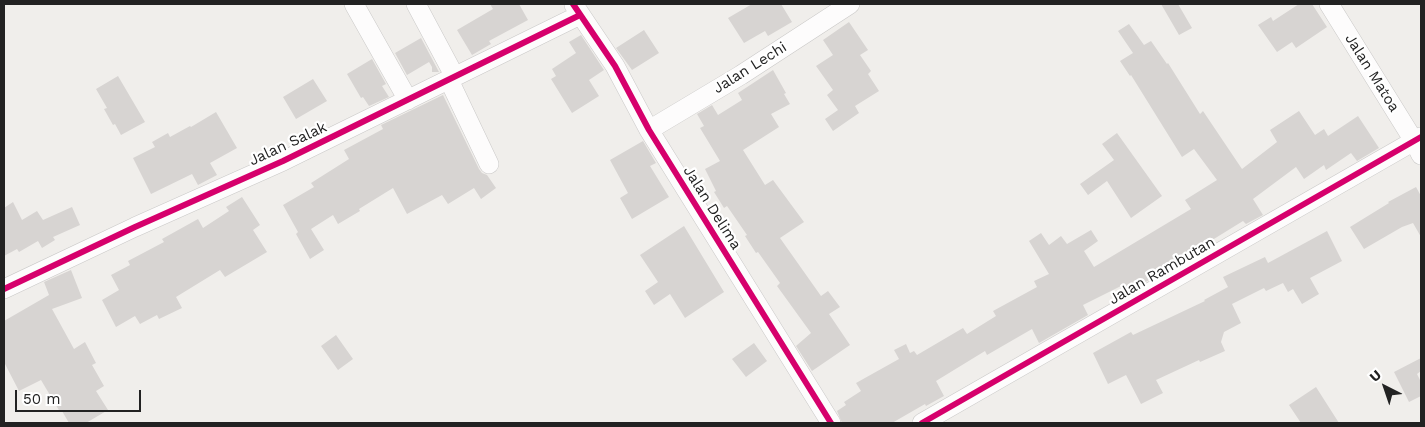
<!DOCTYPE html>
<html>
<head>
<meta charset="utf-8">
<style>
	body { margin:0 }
	#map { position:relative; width:1425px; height:427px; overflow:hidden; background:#f0eeeb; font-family:"Work Sans",sans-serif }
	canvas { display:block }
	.frame { position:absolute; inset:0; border:5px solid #222; pointer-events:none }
	.north { position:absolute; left:1360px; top:362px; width:50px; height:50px; -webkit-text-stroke:4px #fff; paint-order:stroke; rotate:319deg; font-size:14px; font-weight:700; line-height:20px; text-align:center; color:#222 }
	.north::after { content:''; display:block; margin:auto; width:18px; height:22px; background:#222; clip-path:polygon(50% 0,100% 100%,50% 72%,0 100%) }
	.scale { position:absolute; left:15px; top:390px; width:126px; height:22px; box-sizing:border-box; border:2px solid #222; border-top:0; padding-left:6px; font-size:15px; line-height:18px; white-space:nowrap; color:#222; -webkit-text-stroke:4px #fff; paint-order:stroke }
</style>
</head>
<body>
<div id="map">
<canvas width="1425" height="427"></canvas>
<div class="frame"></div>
<div class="north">U</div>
<div class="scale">50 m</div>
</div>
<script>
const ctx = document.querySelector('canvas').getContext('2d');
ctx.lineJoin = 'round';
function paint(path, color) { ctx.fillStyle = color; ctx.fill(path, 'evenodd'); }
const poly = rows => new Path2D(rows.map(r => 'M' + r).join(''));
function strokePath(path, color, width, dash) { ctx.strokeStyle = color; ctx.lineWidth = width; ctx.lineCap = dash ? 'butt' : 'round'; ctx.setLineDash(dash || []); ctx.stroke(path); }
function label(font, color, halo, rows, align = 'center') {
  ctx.font = font + ' "Work Sans",sans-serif'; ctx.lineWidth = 4.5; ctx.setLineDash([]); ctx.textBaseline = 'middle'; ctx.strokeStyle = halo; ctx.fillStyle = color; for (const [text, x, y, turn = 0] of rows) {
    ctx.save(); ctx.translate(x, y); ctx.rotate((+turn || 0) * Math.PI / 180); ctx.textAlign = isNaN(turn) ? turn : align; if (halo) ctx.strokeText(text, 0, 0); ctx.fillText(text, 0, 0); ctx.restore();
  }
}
paint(poly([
	[490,4,519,4,528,20,489,41,491,44,472,55,457,30,493,9],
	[752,4,781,4,792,22,768,36,765,31,744,43,728,18],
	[1161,4,1178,4,1192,28,1179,35],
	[1299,4,1312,4,1327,27,1296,48,1292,42,1277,52,1258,25,1271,17,1273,21],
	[849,22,868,50,860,55,871,71,868,74,879,91,855,106,859,113,833,131,825,119,838,110,827,95,833,90,816,66,833,55,823,40],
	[1129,24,1144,45,1151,41,1167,64,1168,63,1200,114,1203,111,1242,169,1277,142,1270,130,1299,111,1315,135,1324,129,1328,136,1358,116,1379,148,1357,161,1351,153,1326,170,1324,165,1304,179,1296,167,1253,199,1263,215,1246,224,1243,221,1209,242,1211,244,1130,291,1125,284,1083,305,1088,315,1039,343,1032,329,987,355,985,351,936,381,944,396,926,406,925,404,892,423,842,423,837,411,846,405,844,402,861,391,856,383,899,359,894,350,906,344,910,353,914,351,917,355,963,328,967,334,996,316,993,311,1037,287,1034,281,1049,274,1029,241,1041,233,1049,245,1061,236,1067,244,1091,230,1098,241,1084,251,1094,267,1191,209,1185,200,1217,180,1194,149,1182,157,1131,75,1130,76,1120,61,1133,53,1118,31],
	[644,30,659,53,632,70,616,48],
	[581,35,604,70,589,80,599,96,572,113,551,79,556,76,552,69,576,53,569,42],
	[421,38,439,72,432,72,432,67,429,62,407,75,395,53],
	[372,59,386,84,382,86,389,97,369,106,363,97,361,98,347,74],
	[773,70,786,93,784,94,790,104,771,114,779,127,743,150,765,185,773,180,804,222,780,238,821,296,828,291,840,307,829,314,850,345,812,371,796,346,811,333,777,286,780,283,758,252,756,253,745,236,747,235,727,206,724,208,714,192,716,191,705,169,720,161,700,128,704,126,697,114,712,105,718,115,742,100,738,93],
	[118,76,145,122,121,135,115,124,113,125,104,109,107,108,96,89],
	[313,79,327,101,296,119,283,97],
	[443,95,479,169,482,173,487,175,496,188,481,199,474,188,448,204,442,195,407,214,393,188,359,209,360,211,338,224,333,215,311,229,324,250,310,259,296,234,298,232,283,205,314,187,311,183,349,159,344,150,383,129,381,125],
	[216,112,237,148,210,163,217,175,198,185,192,174,151,194,133,158,155,147,152,142,168,133,170,137,190,126,191,127],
	[1117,133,1162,196,1131,218,1107,181,1088,195,1080,184,1114,160,1102,144],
	[643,141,656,163,650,166,669,197,632,219,620,198,628,193,610,160],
	[1416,187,1421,196,1421,237,1413,223,1402,227,1364,249,1350,227,1389,203,1388,202],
	[242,197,260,225,253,230,267,252,225,277,220,270,176,297,182,308,159,319,157,315,140,324,135,316,116,327,102,300,119,290,111,275,130,265,128,261,164,242,162,239,198,219,203,228,229,211,226,207],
	[13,202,22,220,37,211,43,220,72,207,80,225,53,237,55,240,42,248,38,241,19,252,17,249,4,256,4,208],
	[684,226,724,292,685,318,670,294,654,305,645,291,658,282,640,255],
	[1327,231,1342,261,1310,278,1319,294,1302,304,1293,289,1288,292,1283,283,1266,291,1264,288,1232,304,1241,323,1224,332,1221,342,1225,351,1200,362,1199,360,1156,380,1163,393,1141,404,1126,375,1108,384,1093,353,1131,332,1133,335,1205,301,1204,300,1228,287,1223,277,1265,257,1268,263],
	[71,270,82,298,52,309,74,349,85,342,96,363,92,365,104,386,96,391,108,410,86,423,69,423,62,411,60,412,41,380,19,391,4,362,4,321,49,295,44,282],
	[336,335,353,359,338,370,321,346],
	[754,343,767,361,746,377,732,359],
	[1421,358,1421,371,1417,374,1421,382,1421,396,1409,402,1394,372],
	[1316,387,1339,423,1301,423,1289,405]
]), '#d7d4d2');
const minor = poly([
	[354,4,408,100],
	[416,4,455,77],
	[1329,4,1414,141,1421,155],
	[574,5,615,66,649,130,831,423],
	[449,80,489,164],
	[649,130,741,75,850,4],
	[4,289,135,227,283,161,580,15],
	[922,423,1421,137]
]);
strokePath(minor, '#c9c8c7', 20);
strokePath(minor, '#fdfcfc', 19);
strokePath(poly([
	[573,4,615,66,649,130,831,423],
	[4,289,135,227,283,161,580,15],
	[922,423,1421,137]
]), '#d6006c', 6);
label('15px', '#222', '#fff', [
	["Jalan Lechi",750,68,-32],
	["Jalan Matoa",1372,73,58],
	["Jalan Salak",288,144,-25],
	["Jalan Delima",712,208,58],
	["Jalan Rambutan",1162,271,-30]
]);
</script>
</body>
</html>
